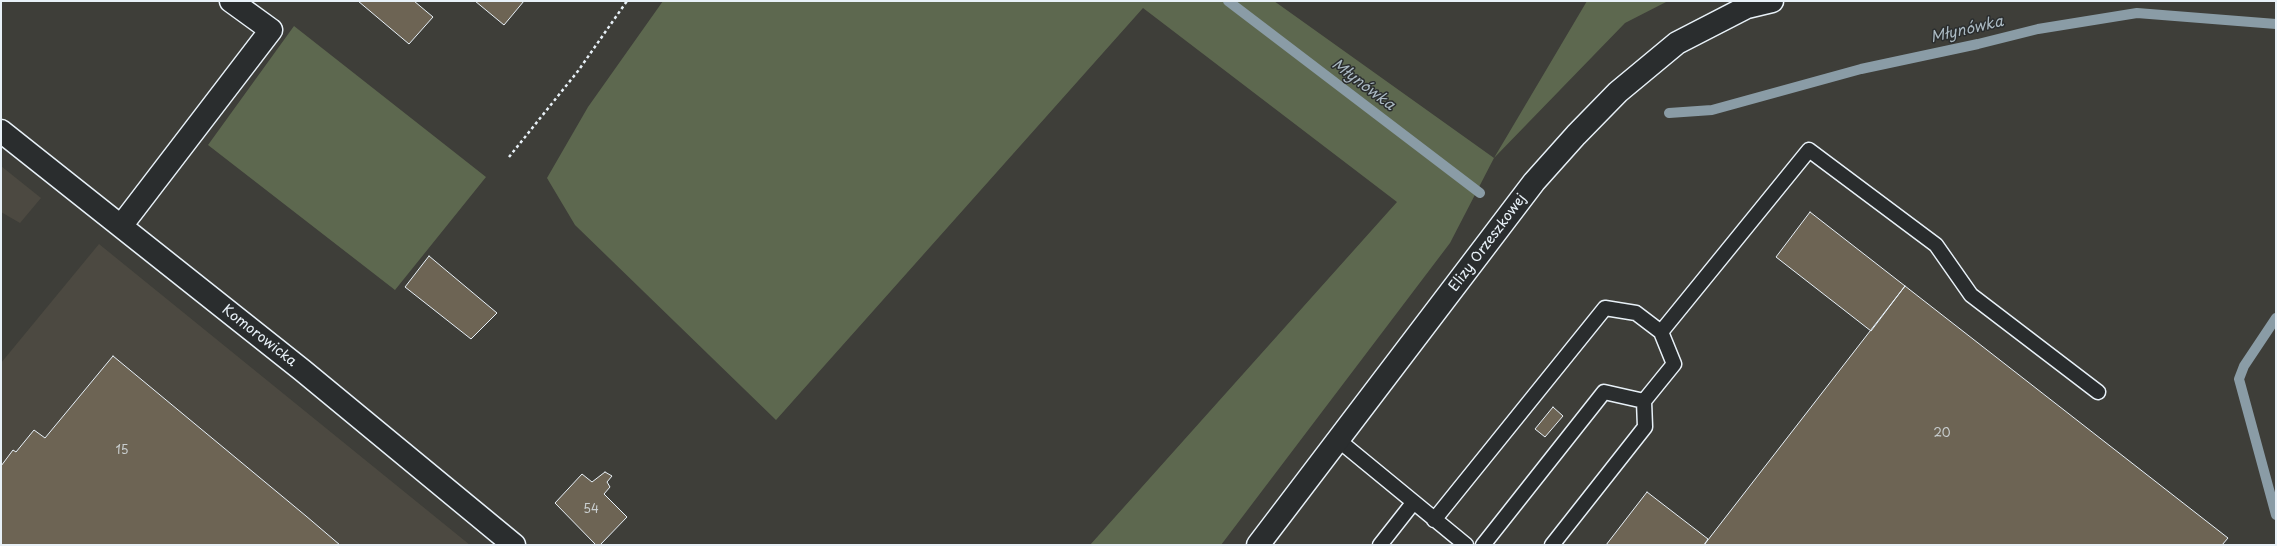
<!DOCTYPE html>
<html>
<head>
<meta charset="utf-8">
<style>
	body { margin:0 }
	#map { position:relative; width:2277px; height:546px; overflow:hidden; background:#3e3e39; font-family:"Playpen Sans",sans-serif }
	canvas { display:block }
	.frame { position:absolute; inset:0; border:2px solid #e8f1f8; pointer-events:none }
</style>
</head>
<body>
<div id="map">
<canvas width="2277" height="546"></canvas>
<div class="frame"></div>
</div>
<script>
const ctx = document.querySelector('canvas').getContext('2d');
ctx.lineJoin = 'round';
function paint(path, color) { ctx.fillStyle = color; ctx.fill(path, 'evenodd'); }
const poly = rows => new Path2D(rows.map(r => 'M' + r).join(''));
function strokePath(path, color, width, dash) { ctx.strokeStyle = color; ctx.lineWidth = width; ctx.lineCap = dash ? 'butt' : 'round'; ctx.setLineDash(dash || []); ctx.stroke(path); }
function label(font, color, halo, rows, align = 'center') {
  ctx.font = font + ' "Playpen Sans",sans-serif'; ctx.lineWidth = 3; ctx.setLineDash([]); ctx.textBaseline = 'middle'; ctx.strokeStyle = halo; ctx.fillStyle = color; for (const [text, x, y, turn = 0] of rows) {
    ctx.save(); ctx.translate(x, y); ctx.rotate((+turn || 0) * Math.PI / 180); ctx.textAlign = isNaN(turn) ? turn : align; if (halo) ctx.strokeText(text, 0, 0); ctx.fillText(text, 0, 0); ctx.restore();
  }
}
paint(poly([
	[1,166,41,198,20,223,1,212],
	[99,244,470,545,1,545,1,363]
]), '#4c4941');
paint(poly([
	[663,1,1274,1,1494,158,1587,1,1668,1,1625,23,1494,158,1450,243,1221,545,1090,545,1397,202,1143,8,776,420,575,225,547,178,588,107],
	[294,26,486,177,395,290,208,145]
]), '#5d684f');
strokePath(poly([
	[1228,1,1480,193],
	[1669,113,1712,110,1861,69,1978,44,2038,29,2137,13,2276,24],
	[2276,318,2244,366,2239,379,2276,515]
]), '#8a9ca6', 10);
const building = poly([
	[358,1,414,1,433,17,409,44,358,1],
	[475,1,524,1,504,25,475,1],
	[1810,212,1905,286,1871,331,1776,257,1810,212],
	[429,256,497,313,471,339,405,287,429,256],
	[1905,286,2228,538,2222,545,1704,545,1905,286],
	[113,356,306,516,340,545,1,545,1,466,13,450,16,452,34,430,45,438,113,356],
	[1553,407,1563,416,1545,437,1535,429,1553,407],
	[605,472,612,476,607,482,610,487,604,494,627,517,600,545,596,545,555,503,582,474,592,482,605,472],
	[1647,492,1708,539,1704,545,1606,545,1647,492]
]);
paint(building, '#6d6454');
strokePath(building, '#e8f1f8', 1);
const service = poly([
	[1661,332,1809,150,1936,245,1971,295,2098,392],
	[1337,439,1466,545],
	[1434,520,1605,308,1636,313,1661,332,1674,364,1644,401,1604,392,1483,545],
	[1380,545,1413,503],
	[1552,545,1645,427,1644,401]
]);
const minor = poly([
	[1,131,302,370,514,545],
	[121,226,271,30,231,1],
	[1258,545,1534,182,1576,135,1618,92,1677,43,1747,7,1772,1]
]);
strokePath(service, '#e8f1f8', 17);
strokePath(minor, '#e8f1f8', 25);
strokePath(poly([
	[509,157,578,71,627,1]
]), '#e8f1f8', 2.5, [3, 3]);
strokePath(service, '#2a2d2e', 14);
strokePath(minor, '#2a2d2e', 22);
label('12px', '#c9cecf', null, [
	["20",1942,434],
	["15",122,451],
	["54",591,510]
]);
label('14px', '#e8f1f8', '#2a2d2e', [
	["Elizy Orzeszkowej",1488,243,-53],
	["Komorowicka",259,336,38]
]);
label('italic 15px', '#aab9c2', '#2a2d2e', [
	["Młynówka",1967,30,-13],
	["Młynówka",1363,85,37]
]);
</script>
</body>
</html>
